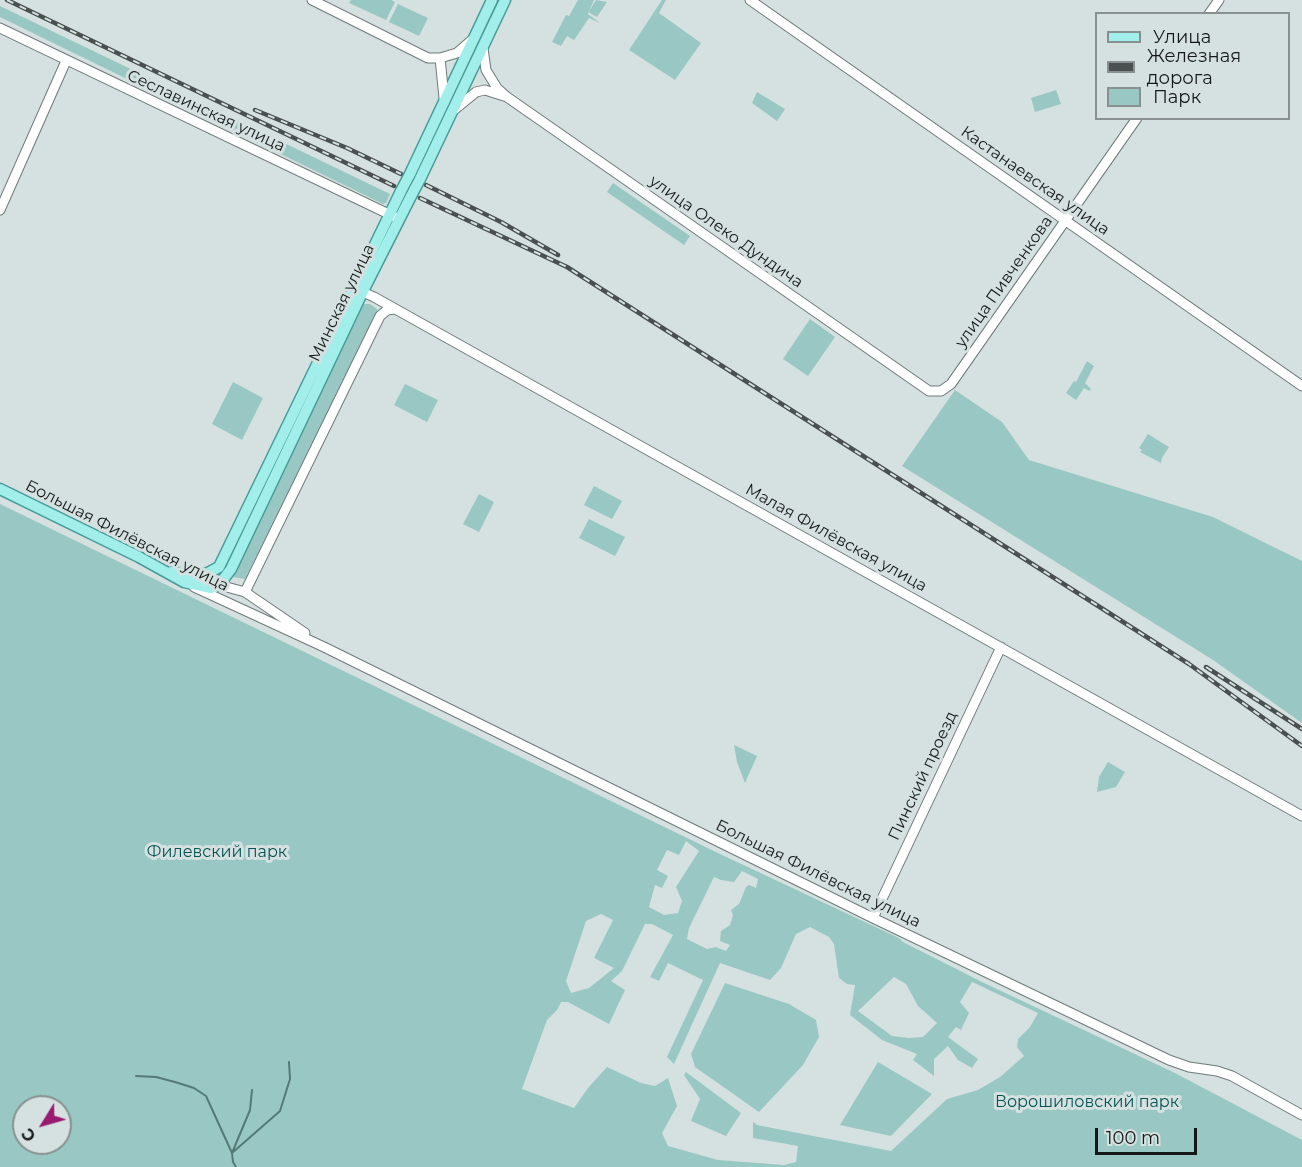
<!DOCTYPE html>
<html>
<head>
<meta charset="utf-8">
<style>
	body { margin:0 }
	#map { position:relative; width:1302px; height:1167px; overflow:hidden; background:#d5e1e0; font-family:Montserrat,sans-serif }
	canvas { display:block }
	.legend { position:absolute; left:1095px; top:12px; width:195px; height:108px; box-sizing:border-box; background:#d5e1e0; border:2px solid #889190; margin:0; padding:8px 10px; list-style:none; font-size:18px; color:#141918 }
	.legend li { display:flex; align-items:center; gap:12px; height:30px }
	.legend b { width:30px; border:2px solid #889190 }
	.north { position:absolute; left:12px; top:1095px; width:60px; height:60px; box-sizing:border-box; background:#d5e1e0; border:2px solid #889190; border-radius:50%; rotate:233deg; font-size:16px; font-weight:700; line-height:24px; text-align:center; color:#141918 }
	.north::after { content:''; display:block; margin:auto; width:21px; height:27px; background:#981a72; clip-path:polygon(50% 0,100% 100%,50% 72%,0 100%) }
	.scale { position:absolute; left:1095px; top:1128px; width:102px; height:27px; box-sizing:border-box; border:3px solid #141918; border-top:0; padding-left:8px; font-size:18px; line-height:21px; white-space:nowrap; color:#141918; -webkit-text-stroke:4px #d5e1e0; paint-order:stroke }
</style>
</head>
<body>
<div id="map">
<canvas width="1302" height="1167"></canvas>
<ul class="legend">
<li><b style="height:8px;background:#a1eeea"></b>Улица</li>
<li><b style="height:8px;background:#49504f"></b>Железная дорога</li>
<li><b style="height:16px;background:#99c8c4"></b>Парк</li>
</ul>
<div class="north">С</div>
<div class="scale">100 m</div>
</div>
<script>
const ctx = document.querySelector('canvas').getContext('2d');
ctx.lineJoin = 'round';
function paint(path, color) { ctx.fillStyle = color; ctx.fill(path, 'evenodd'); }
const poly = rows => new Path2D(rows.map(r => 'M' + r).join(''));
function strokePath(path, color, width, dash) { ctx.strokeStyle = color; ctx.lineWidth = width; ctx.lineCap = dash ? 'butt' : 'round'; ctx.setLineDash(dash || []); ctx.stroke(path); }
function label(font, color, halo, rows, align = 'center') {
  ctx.font = font + ' Montserrat,sans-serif'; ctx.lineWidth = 6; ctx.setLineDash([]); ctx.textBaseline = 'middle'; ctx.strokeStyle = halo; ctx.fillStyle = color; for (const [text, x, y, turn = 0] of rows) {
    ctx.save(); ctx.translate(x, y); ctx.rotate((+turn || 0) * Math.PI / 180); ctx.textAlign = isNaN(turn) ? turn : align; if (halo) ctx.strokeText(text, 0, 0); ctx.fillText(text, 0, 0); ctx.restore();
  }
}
paint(poly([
	[351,0,391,0,395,2,386,20,349,3],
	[578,0,594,0,589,11,596,0,607,2,597,17,588,12,588,14,600,23,589,18,574,40,567,36,561,46,552,42,566,15,569,16],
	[662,0,666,0,659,13,701,43,675,80,629,50],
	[398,4,428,18,419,36,389,22],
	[0,6,390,194,386,203,383,204,0,17],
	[1056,90,1061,104,1035,112,1031,98],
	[757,92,785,109,777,121,752,103],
	[613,183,690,236,684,245,607,192],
	[362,304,370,304,377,309,377,315,245,579,233,577],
	[810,319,835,337,808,376,783,359],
	[1087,361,1094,366,1085,383,1091,389,1089,391,1084,388,1076,400,1066,393,1074,381,1076,382],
	[233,382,263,398,242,440,212,424],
	[405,384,438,400,427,422,394,405],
	[955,390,1002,422,1029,460,1213,517,1302,561,1302,723,1213,660,902,466],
	[1148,434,1169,447,1162,458,1161,463,1140,452,1142,450,1139,448],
	[594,486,622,501,612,519,584,505],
	[479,494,494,502,479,532,463,524],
	[0,504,720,854,899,938,903,942,982,982,1175,1073,1302,1140,1302,1167,0,1167],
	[686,841,699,851,676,887,682,901,678,913,664,915,649,907,655,885,662,888,668,876,657,870,667,850,679,855],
	[742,871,758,879,756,888,749,885,746,887,739,904,731,910,733,915,730,925,721,931,720,941,730,945,726,951,716,947,707,949,687,939,689,928,714,877,721,880,734,882],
	[601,914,613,920,594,958,614,968,589,988,571,993,566,981,586,921],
	[645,924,652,924,673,935,650,977,659,981,668,963,703,980,667,1057,674,1064,720,963,770,980,781,968,796,934,810,927,829,937,834,944,839,978,847,984,855,985,850,1015,882,1040,917,1054,913,1060,934,1076,934,1059,948,1046,958,1060,972,1068,978,1059,948,1037,956,1027,961,1030,969,1013,960,1002,972,982,1038,1013,1030,1027,1018,1039,1017,1047,1024,1056,1000,1077,978,1090,947,1099,891,1151,757,1125,753,1122,753,1138,798,1146,796,1162,784,1165,718,1160,668,1146,662,1133,677,1106,668,1078,655,1086,641,1083,607,1067,588,1088,574,1108,522,1089,547,1020,557,1010,561,1002,568,1002,609,1024,625,990,611,981,622,971],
	[894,977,906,984,918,1006,937,1023,923,1037,909,1038,892,1036,858,1011],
	[24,1107,60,1107,60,1143,24,1143],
	[589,519,625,537,615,556,579,538],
	[734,745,757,756,745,783,737,762],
	[1108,762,1125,772,1116,787,1097,792,1099,777],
	[725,983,789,1004,816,1020,819,1037,803,1065,759,1112,695,1067,691,1054],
	[878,1062,932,1094,891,1136,840,1125],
	[686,1072,741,1113,726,1136,691,1121,700,1099,684,1075]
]), '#99c8c4');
strokePath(poly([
	[136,1076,156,1077,175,1082,194,1088,206,1096,232,1153,280,1111,290,1079,289,1062],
	[236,1167,233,1162,232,1153,250,1110,252,1090]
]), '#547a77', 2);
const minor = poly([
	[312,0,428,58,440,58,457,53,472,40],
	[750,0,1302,386],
	[1209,14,1219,0],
	[0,28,395,217],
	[483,48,486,70,497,88,507,97,929,391,941,391,951,384,1137,118],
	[440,58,444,98],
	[454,110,476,92,485,90,504,96],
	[0,210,66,61],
	[358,290,374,297,1302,816],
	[195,576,212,583,245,592,305,633],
	[194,587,324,647,873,918,1169,1060,1189,1067,1217,1071,1232,1076,1302,1115],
	[245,592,380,316,387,310,395,309],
	[873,918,1001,647]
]);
const major = poly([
	[410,174,492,0],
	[420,179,505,0],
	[0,489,139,557,184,582,211,588,219,585,231,569,363,291,411,196],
	[171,572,195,576,208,573,219,567,401,191]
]);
strokePath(minor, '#6e7a79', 11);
strokePath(major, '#479c97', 13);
strokePath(minor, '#fff', 9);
strokePath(major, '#a1eeea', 10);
const rail = poly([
	[7,0,394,186],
	[255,110,347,148,401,174],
	[426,185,501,222,558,255],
	[420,198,567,267,1189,664,1302,746],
	[1206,667,1302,729]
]);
strokePath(rail, '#49504f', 4.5);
strokePath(rail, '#d5e1e0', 2, [7]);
const majorBridge = poly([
	[401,191,410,174],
	[411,196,420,179]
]);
strokePath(majorBridge, '#479c97', 13, []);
strokePath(majorBridge, '#a1eeea', 10);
label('16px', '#141918', '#d5e1e0', [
	["Сеславинская улица",206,111,25],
	["Кастанаевская улица",1035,181,35],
	["улица Олеко Дундича",726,232,35],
	["улица Пивченкова",1004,282,-55],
	["Минская улица",342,303,-64],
	["Большая Филёвская улица",127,536,27],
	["Малая Филёвская улица",836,538,29],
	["Пинский проезд",923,776,-65],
	["Большая Филёвская улица",818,874,26]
]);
label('16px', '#035451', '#d5e1e0', [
	["Филевский парк",217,852],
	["Ворошиловский парк",1087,1102]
]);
</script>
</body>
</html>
